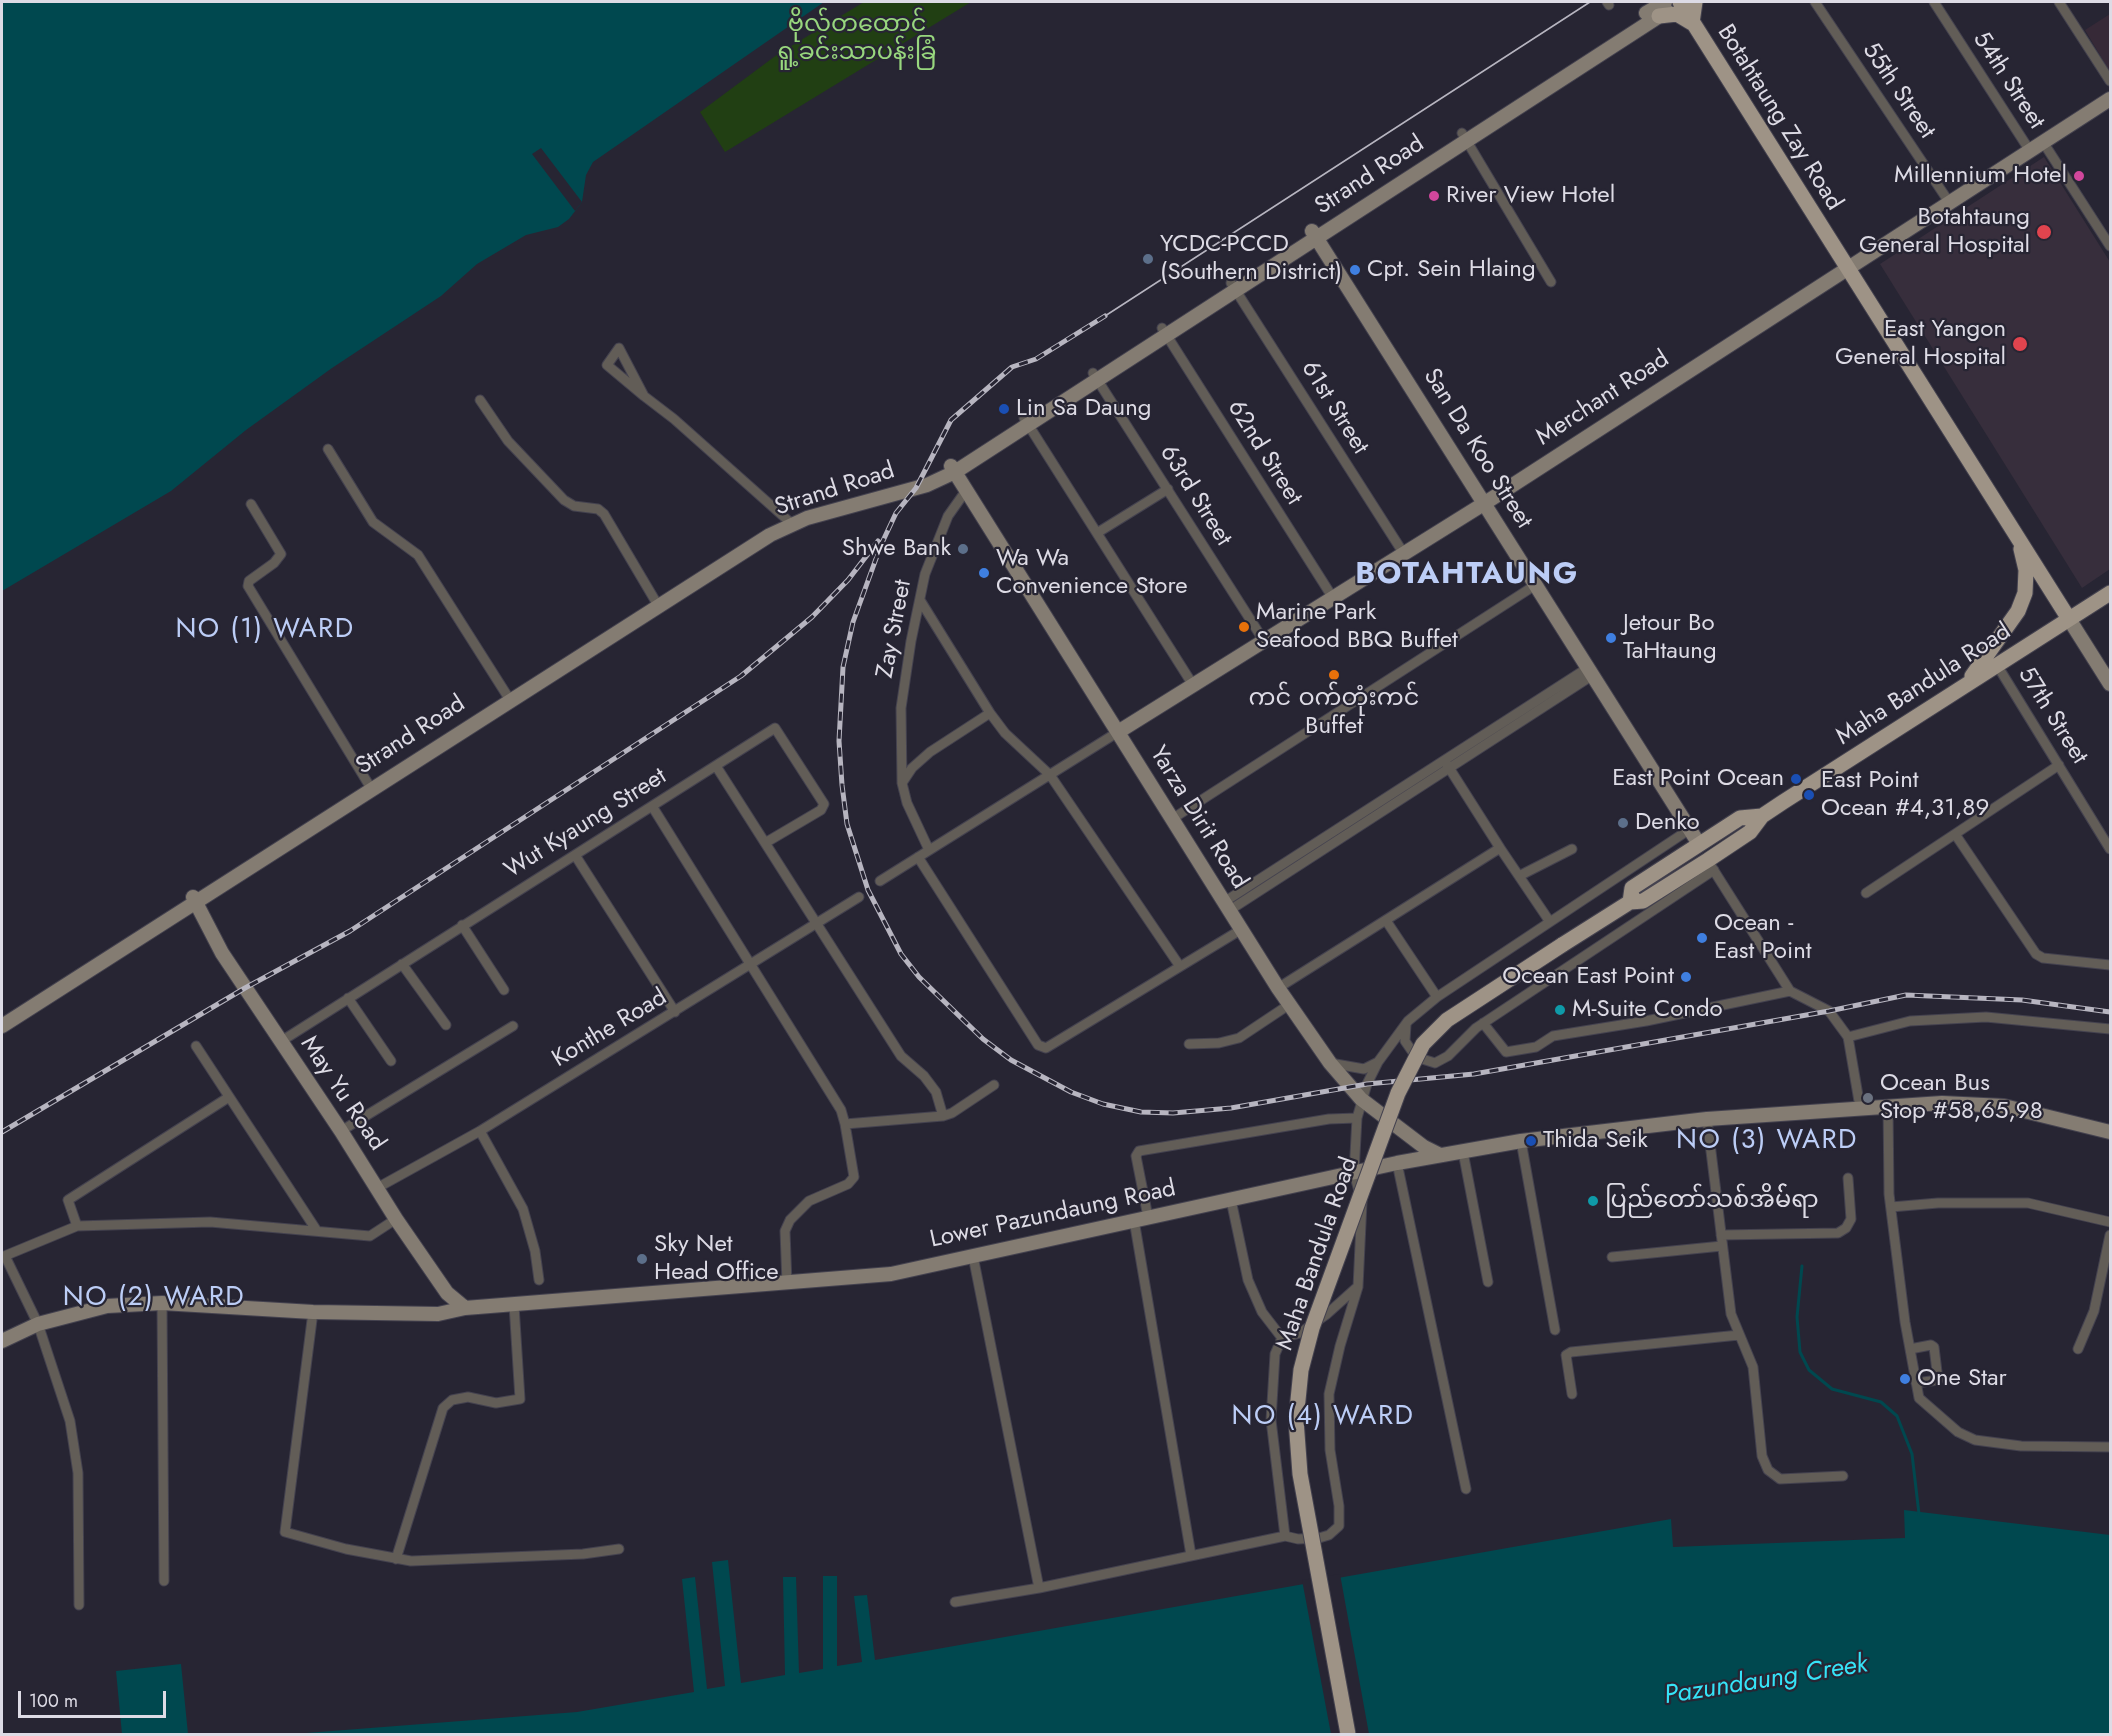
<!DOCTYPE html>
<html>
<head>
<meta charset="utf-8">
<style>
	body { margin:0 }
	#map { position:relative; width:2112px; height:1736px; overflow:hidden; background:#272533; font-family:Jost,sans-serif }
	canvas { display:block }
	.frame { position:absolute; inset:0; border:3px solid #dddbe5; pointer-events:none }
	.scale { position:absolute; left:18px; top:1691px; width:148px; height:27px; box-sizing:border-box; border:3px solid #dddbe5; border-top:0; padding-left:8px; font-size:18px; line-height:21px; white-space:nowrap; color:#dddbe5; -webkit-text-stroke:4px #272533; paint-order:stroke }
</style>
</head>
<body>
<div id="map">
<canvas width="2112" height="1736"></canvas>
<div class="frame"></div>
<div class="scale">100 m</div>
</div>
<script>
const ctx = document.querySelector('canvas').getContext('2d');
ctx.lineJoin = 'round';
function paint(path, color) { ctx.fillStyle = color; ctx.fill(path, 'evenodd'); }
const poly = rows => new Path2D(rows.map(r => 'M' + r).join(''));
function strokePath(path, color, width, dash) { ctx.strokeStyle = color; ctx.lineWidth = width; ctx.lineCap = dash ? 'butt' : 'round'; ctx.setLineDash(dash || []); ctx.stroke(path); }
function label(font, color, halo, rows, align = 'center') {
  ctx.font = font + ' Jost,"Noto Sans Myanmar",sans-serif'; ctx.lineWidth = 4.5; ctx.setLineDash([]); ctx.textBaseline = 'middle'; ctx.strokeStyle = halo; ctx.fillStyle = color; for (const [text, x, y, turn = 0] of rows) {
    ctx.save(); ctx.translate(x, y); ctx.rotate((+turn || 0) * Math.PI / 180); ctx.textAlign = isNaN(turn) ? turn : align; if (halo) ctx.strokeText(text, 0, 0); ctx.fillText(text, 0, 0); ctx.restore();
  }
}
paint(poly([
	[2110,14,2110,72,2085,30]
]), '#362937');
paint(poly([
	[2044,157,2110,262,2110,569,2082,588,1880,264]
]), '#372e3c');
paint(poly([
	[864,2,971,2,725,152,700,112,778,54]
]), '#213f13');
paint(poly([
	[2,2,824,2,593,162,586,175,582,202,569,219,558,227,526,235,477,264,441,296,332,368,246,430,171,491,2,591],
	[1904,1510,2110,1535,2110,1734,293,1734,577,1712,694,1692,682,1579,695,1577,707,1689,725,1686,712,1562,728,1560,741,1683,785,1675,783,1577,796,1577,799,1673,823,1669,823,1576,837,1576,837,1666,862,1662,854,1596,867,1595,875,1660,1671,1519,1673,1547,1905,1538],
	[181,1664,188,1734,122,1734,116,1671]
]), '#00484f');
paint(poly([
	[541,148,582,202,575,211,532,154],
	[1340,1574,1369,1734,1331,1734,1302,1580]
]), '#272533');
strokePath(poly([
	[1802,1266,1797,1317,1800,1352,1809,1370,1832,1389,1881,1402,1897,1416,1912,1454,1919,1514]
]), '#00484f', 3);
const street = poly([
	[1607,2,1609,5],
	[1815,2,1949,202],
	[1934,2,2030,151],
	[2059,2,2110,81],
	[1462,133,1551,282],
	[2043,142,2110,246],
	[1231,283,1404,554],
	[1162,328,1333,598],
	[1093,373,1264,641],
	[644,396,619,348,607,365,644,396,674,419,792,524],
	[480,400,508,441,564,500,574,506,598,509,604,514,659,607],
	[1024,418,1193,685],
	[328,449,373,522,418,555,510,700],
	[251,504,281,554,274,563,249,581,248,586,369,785],
	[1097,533,1168,489],
	[920,600,990,713,1005,733,1050,775,1179,965],
	[1997,665,2110,849],
	[716,766,901,1056,924,1076,936,1092,943,1116],
	[902,783,912,768,930,752,990,713],
	[652,806,841,1110,845,1124,854,1177,848,1184,809,1201,790,1220,785,1231,787,1284],
	[1172,819,1537,584],
	[1955,834,2036,954,2043,958,2110,965],
	[1500,848,1550,922],
	[929,850,907,803,902,783,901,708,911,641,925,574,948,516,965,492],
	[575,855,675,1012],
	[918,857,1038,1045,1046,1048,1242,929],
	[1711,866,1790,991,1829,1011,1848,1037,1860,1107],
	[1519,876,1572,849],
	[880,881,1118,732],
	[1866,893,2059,765],
	[1224,902,1589,667],
	[1230,910,1593,675],
	[1387,922,1437,997],
	[462,925,504,990],
	[402,964,446,1025],
	[1278,988,1500,848,1446,763],
	[348,998,391,1061],
	[1483,1023,1506,1052,1536,1047,1553,1036,1646,1021,1790,991],
	[1406,1025,1405,1041,1416,1057,1435,1063,1448,1056,1476,1028,1714,870],
	[1848,1037,1910,1021,1986,1017,2110,1029],
	[280,1042,775,728,824,804,821,810,765,843],
	[1189,1044,1219,1043,1239,1038,1290,1004],
	[196,1046,317,1231],
	[1330,1063,1364,1069,1378,1062],
	[1888,1106,1889,1194,1905,1322,1919,1398,1958,1432,1975,1440,2021,1446,2110,1447],
	[1707,1119,1731,1314,1753,1367,1762,1456,1768,1470,1780,1479,1843,1476],
	[845,1124,943,1116,952,1113,994,1085],
	[341,1131,513,1026],
	[480,1131,523,1209,535,1251,539,1280],
	[1521,1141,1555,1330],
	[1463,1152,1488,1282],
	[1397,1163,1466,1489],
	[377,1188,480,1131,859,897],
	[1231,1200,1248,1280,1262,1312,1282,1338,1300,1333,1327,1314,1356,1288],
	[1891,1207,1938,1203,2028,1203,2110,1222],
	[1148,1217,1136,1156,1139,1151,1329,1119,1357,1118],
	[1134,1220,1191,1555],
	[77,1226,68,1200,229,1097],
	[1721,1235,1838,1233,1846,1228,1851,1219,1848,1178],
	[5,1256,38,1324,70,1421,78,1473,79,1605],
	[973,1256,1039,1588],
	[2,1257,77,1226,210,1222,370,1236,396,1219],
	[1612,1257,1722,1246],
	[162,1303,164,1581],
	[313,1312,285,1532,346,1549,411,1561,583,1554,619,1549],
	[1282,1338,1275,1354,1271,1420,1285,1536],
	[1910,1349,1931,1345,1934,1347,1938,1380,1916,1383],
	[2078,1349,2094,1311,2110,1235],
	[1572,1394,1566,1355,1571,1352,1739,1335],
	[396,1559,443,1408,452,1400,468,1397,496,1403,520,1399,514,1305],
	[955,1602,1039,1588,1285,1536,1298,1539,1319,1538,1329,1535,1339,1526,1339,1506,1330,1450,1329,1394,1340,1346,1358,1287,1362,1202,1354,1173,1357,1118,1367,1084,1378,1062,1408,1021,1437,997,1690,829]
]);
const secondary = poly([
	[1646,13,1665,2],
	[1312,231,1699,844],
	[951,466,1278,988,1330,1063,1361,1099,1424,1147,1440,1155],
	[2069,619,2110,684],
	[1118,732,1485,503,2110,99],
	[193,897,222,953,341,1131,396,1219,447,1293,465,1308],
	[2,1026,770,535,807,518,927,485,955,472,1667,11],
	[2,1341,38,1324,107,1306,162,1303,313,1312,438,1314,465,1308,891,1274,1397,1163,1521,1141,1707,1119,1942,1103,2004,1106,2110,1132]
]);
const primary = poly([
	[1680,2,2069,619],
	[1659,16,1677,14,1692,23],
	[1692,23,1695,2],
	[1972,676,2018,611,2025,593,2026,570,2021,549],
	[1630,902,1632,888,1740,818,1762,816],
	[1562,945,1630,902,1643,901,1708,860,1750,832,1762,816,1783,802,2110,593]
]);
strokePath(street, '#44424f', 11);
strokePath(secondary, '#44424f', 16);
strokePath(primary, '#44424f', 17);
strokePath(street, '#625d57', 9);
strokePath(secondary, '#847c72', 14);
strokePath(primary, '#9e9386', 15);
strokePath(poly([
	[1105,316,1590,2]
]), '#b7b5c0', 1.5);
const rail = poly([
	[1105,316,1036,359,1012,367,951,420,916,488,896,513,881,545,853,622,843,667,839,741,842,785,847,824,868,890,901,954,919,977,983,1039,1011,1060,1071,1092,1103,1104,1141,1112,1173,1113,1231,1108,1367,1084,1474,1074,1829,1011,1906,995,2022,1000,2110,1012],
	[2,1132,245,988,350,931,741,676,812,617,848,580,878,541]
]);
strokePath(rail, '#b7b5c0', 5);
strokePath(rail, '#272533', 3, [9]);
const primaryBridge = poly([
	[1348,1734,1300,1474,1296,1420,1301,1370,1312,1328,1398,1093,1423,1044,1447,1020,1562,945]
]);
strokePath(primaryBridge, '#44424f', 17, []);
strokePath(primaryBridge, '#9e9386', 15);
for (const [x, y, r, color] of [
	[2079,176,6,"#d1479c"],
	[1434,196,6,"#d1479c"],
	[2044,232,8,"#e0444e"],
	[1148,259,6,"#5c6f8a"],
	[1355,270,6,"#3f7fe0"],
	[2020,344,8,"#e0444e"],
	[1004,409,6,"#1a4fb4"],
	[963,549,6,"#5c6f8a"],
	[984,573,6,"#3f7fe0"],
	[1244,627,6,"#e8710a"],
	[1611,638,6,"#3f7fe0"],
	[1334,675,6,"#e8710a"],
	[1796,779,6,"#1a4fb4"],
	[1809,795,6,"#1a4fb4"],
	[1623,823,6,"#5c6f8a"],
	[1702,938,6,"#3f7fe0"],
	[1686,977,6,"#3f7fe0"],
	[1560,1010,6,"#0f9aa8"],
	[1868,1098,6,"#6b7280"],
	[1531,1141,6,"#1a4fb4"],
	[1593,1201,6,"#0f9aa8"],
	[642,1259,6,"#5c6f8a"],
	[1905,1379,6,"#3f7fe0"]
]) { const dot = new Path2D(); dot.arc(x, y, r, 0, 2 * Math.PI); ctx.fillStyle = color; ctx.fill(dot); strokePath(dot, '#272533', 2); }
label('24px', '#98d77e', '#272533', [
	["ဗိုလ်တထောင်",857,25],
	["ရူ့ခင်းသာပန်းခြံ",857,53]
]);
label('24px', '#dddbe5', '#272533', [
	["54th Street",2008,81,57],
	["55th Street",1898,91,56],
	["Botahtaung Zay Road",1779,118,58],
	["Strand Road",1370,176,-33],
	["Merchant Road",1603,399,-33],
	["61st Street",1334,408,58],
	["San Da Koo Street",1477,449,58],
	["62nd Street",1264,453,58],
	["Strand Road",835,490,-18],
	["63rd Street",1195,496,58],
	["Zay Street",895,629,-79],
	["Maha Bandula Road",1924,685,-33],
	["57th Street",2052,716,58],
	["Strand Road",411,736,-33],
	["Yarza Dirit Road",1198,818,58],
	["Wut Kyaung Street",586,824,-32],
	["Konthe Road",610,1029,-31],
	["May Yu Road",342,1094,56],
	["Lower Pazundaung Road",1053,1215,-12],
	["Maha Bandula Road",1318,1254,-71]
]);
label('24px', '#dddbe5', '#272533', [
	["Millennium Hotel",2067,176,"right"],
	["River View Hotel",1446,196],
	["Botahtaung",2030,218,"right"],
	["General Hospital",2030,246,"right"],
	["YCDC-PCCD",1160,245],
	["(Southern District)",1160,273],
	["Cpt. Sein Hlaing",1367,270],
	["East Yangon",2006,330,"right"],
	["General Hospital",2006,358,"right"],
	["Lin Sa Daung",1016,409],
	["Shwe Bank",951,549,"right"],
	["Wa Wa",996,559],
	["Convenience Store",996,587],
	["Marine Park",1256,613],
	["Seafood BBQ Buffet",1256,641],
	["Jetour Bo",1623,624],
	["TaHtaung",1623,652],
	["ကင် ဝက်တုံးကင်",1334,699,"center"],
	["Buffet",1334,727,"center"],
	["East Point Ocean",1784,779,"right"],
	["East Point",1821,781],
	["Ocean #4,31,89",1821,809],
	["Denko",1635,823],
	["Ocean -",1714,924],
	["East Point",1714,952],
	["Ocean East Point",1674,977,"right"],
	["M-Suite Condo",1572,1010],
	["Ocean Bus",1880,1084],
	["Stop #58,65,98",1880,1112],
	["Thida Seik",1543,1141],
	["ပြည်တော်သစ်အိမ််ရာ",1605,1201],
	["Sky Net",654,1245],
	["Head Office",654,1273],
	["One Star",1917,1379]
], 'left');
label('italic 26px', '#35e3f7', '#272533', [
	["Pazundaung Creek",1766,1681,-9]
]);
ctx.letterSpacing = '1.5px';
label('27px', '#bccdf6', '#272533', [
	["NO (1) WARD",265,630],
	["NO (3) WARD",1767,1141],
	["NO (2) WARD",154,1298],
	["NO (4) WARD",1323,1417]
]);
ctx.letterSpacing = '0px';
ctx.letterSpacing = '1.5px';
label('bold 30px', '#bccdf6', '#272533', [
	["BOTAHTAUNG",1467,576]
]);
ctx.letterSpacing = '0px';
</script>
</body>
</html>
